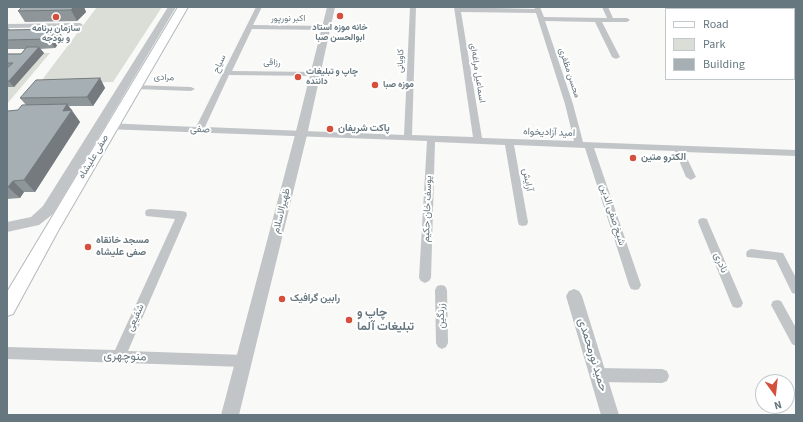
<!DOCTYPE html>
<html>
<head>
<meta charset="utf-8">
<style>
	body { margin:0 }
	#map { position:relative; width:803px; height:422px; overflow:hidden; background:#f9f9f7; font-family:"Source Sans 3",sans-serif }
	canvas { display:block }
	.frame { position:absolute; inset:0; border:8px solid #66777f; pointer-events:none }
	.legend { position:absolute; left:665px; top:8px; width:130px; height:72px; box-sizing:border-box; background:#fff; border:1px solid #c2c9cc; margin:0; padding:5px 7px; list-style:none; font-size:12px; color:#66777f }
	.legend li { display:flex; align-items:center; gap:8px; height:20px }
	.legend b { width:20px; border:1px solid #c2c9cc }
	.north { position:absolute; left:755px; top:374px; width:40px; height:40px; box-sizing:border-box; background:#fff; border:1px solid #c2c9cc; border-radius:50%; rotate:165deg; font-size:11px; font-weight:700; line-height:16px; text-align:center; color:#66777f }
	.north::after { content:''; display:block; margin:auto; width:14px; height:18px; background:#d44f3c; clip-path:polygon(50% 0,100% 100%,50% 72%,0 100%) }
</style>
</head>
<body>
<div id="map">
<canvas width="803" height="422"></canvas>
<div class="frame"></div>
<ul class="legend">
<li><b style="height:5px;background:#fff"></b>Road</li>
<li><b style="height:11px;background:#daded7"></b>Park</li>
<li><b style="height:11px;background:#a6afb3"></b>Building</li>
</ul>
<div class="north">N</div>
</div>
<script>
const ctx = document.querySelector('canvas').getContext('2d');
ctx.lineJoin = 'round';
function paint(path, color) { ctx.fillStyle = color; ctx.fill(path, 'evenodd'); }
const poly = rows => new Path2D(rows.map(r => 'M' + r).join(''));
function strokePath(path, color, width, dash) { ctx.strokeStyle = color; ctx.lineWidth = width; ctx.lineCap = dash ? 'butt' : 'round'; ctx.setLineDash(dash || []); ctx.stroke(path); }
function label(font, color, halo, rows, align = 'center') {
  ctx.font = font + ' "Source Sans 3",Vazirmatn,sans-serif'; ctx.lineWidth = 4; ctx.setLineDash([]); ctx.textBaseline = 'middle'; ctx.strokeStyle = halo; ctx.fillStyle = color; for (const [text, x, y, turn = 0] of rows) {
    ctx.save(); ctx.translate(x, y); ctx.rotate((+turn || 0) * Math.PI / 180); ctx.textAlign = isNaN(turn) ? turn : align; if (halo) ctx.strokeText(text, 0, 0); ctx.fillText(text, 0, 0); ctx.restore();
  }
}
paint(poly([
	[97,7,162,7,113,82,39,84],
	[7,53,50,53,7,104]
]), '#daded7');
const secondary = poly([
	[178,7,188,7,58,231,13,314,7,316,7,292,178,7]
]);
strokePath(secondary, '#b3b9bd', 2);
paint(poly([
	[737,7,743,7,745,9,739,9,737,7],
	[794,65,796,66,796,72,794,71,794,65]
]), '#c1c5c8');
paint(poly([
	[256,7,262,7,253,25,326,26,329,28,326,30,252,29,232,71,316,72,320,74,316,76,229,75,205,127,404,135,410,7,416,7,412,135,473,137,454,7,535,9,534,7,540,7,544,17,607,18,602,7,608,7,613,18,627,18,630,20,627,22,602,22,620,57,616,59,612,57,595,22,545,21,573,104,583,142,796,150,796,156,684,152,696,177,691,180,686,177,675,151,594,148,641,285,639,289,635,290,631,289,629,285,585,148,514,145,528,222,527,225,523,226,519,225,518,222,505,145,435,142,431,278,429,281,425,283,421,281,419,278,427,141,105,129,101,126,105,123,196,127,256,7],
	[461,12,536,13,565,104,574,141,482,138,461,12],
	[7,24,80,23,83,25,80,27,7,28,7,24],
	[133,85,191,87,195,89,191,91,136,89,133,89,133,85],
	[150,209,182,211,186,212,187,215,128,351,244,355,249,357,250,361,249,365,244,367,7,359,7,347,115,350,175,219,146,216,145,213,146,210,150,209],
	[703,218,707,219,708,222,743,303,741,307,737,308,733,307,731,303,698,222,699,219,703,218],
	[751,249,783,253,796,278,796,294,792,293,776,260,747,257,746,254,747,251,751,249],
	[441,285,445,286,447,290,448,343,446,347,442,349,438,347,436,343,435,290,437,286,441,285],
	[777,300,781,301,796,328,796,346,792,344,771,305,773,301,777,300],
	[598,368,662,369,667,371,669,376,667,381,662,383,598,382,593,380,591,375,593,370,598,368]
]), '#c1c5c8');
paint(poly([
	[168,7,176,7,53,214,39,225,7,232,7,222,31,217,43,206,168,7],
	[327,7,335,7,307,135,239,415,221,415,295,135,327,7],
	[574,289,579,291,582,296,619,415,601,415,566,296,569,291,574,289]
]), '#c1c5c8');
paint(secondary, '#fff');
paint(poly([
	[7,7,84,7,86,12,77,21,25,22,18,11,22,7],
	[7,28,8,28,10,30,63,38,55,48,40,49,44,53,14,87,7,87,7,54,21,54,25,49,7,49],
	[100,78,105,88,93,106,69,106,80,122,35,192,24,192,20,198,7,199,7,112,18,110,26,105,20,98]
]), '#8f969a');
paint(poly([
	[74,7,84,7,86,12,77,21,71,10],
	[58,29,63,38,55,48,49,39],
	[39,47,44,53,14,87,9,81],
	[100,78,105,88,93,106,87,97],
	[67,104,80,122,35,192,24,180,63,111],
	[13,181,24,192,20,198,8,187]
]), '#747a7d');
const building = poly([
	[22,7,74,7,71,10,18,11,22,7],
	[58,29,49,39,7,40,7,30,58,29],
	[27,47,39,47,9,81,7,81,7,68,13,63,7,63,7,54,21,54,27,47],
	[100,78,87,97,20,98,36,80,100,78],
	[67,104,63,111,72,110,24,180,13,181,8,187,7,187,7,112,8,111,18,110,22,105,67,104]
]);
paint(building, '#a6afb3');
strokePath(building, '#747a7d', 1);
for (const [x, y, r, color] of [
	[340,16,4,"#d44f3c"],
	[56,17,4,"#d44f3c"],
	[298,77,4,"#d44f3c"],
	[375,85,4,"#d44f3c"],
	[330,129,4,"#d44f3c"],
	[633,158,4,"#d44f3c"],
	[88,247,4,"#d44f3c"],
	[282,299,4,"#d44f3c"],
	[349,320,4,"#d44f3c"]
]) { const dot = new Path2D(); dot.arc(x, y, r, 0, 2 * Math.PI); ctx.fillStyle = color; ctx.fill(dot); strokePath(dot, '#fff', 1.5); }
label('9px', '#66777f', '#fff', [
	["اکبر نورپور",288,19],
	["کاویانی",401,61,-88],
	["رزاقی",272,63,2],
	["سیاح",220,64,-64],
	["اسماعیل مراغه‌ای",477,73,81],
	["محسن مظفری",569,73,72],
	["مرادی",164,78,2]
]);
label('bold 9px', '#66777f', '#fff', [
	["خانه موزه استاد",340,28],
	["ابوالحسن صبا",340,38],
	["سازمان برنامه",56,29],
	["و بودجه",56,39],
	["چاپ و تبلیغات",306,72,"left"],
	["داننده",306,82,"left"],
	["موزه صبا",383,85,"left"]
]);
label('bold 10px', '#66777f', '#fff', [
	["پاکت شریفان",338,129],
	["الکترو متین",641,158],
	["مسجد خانقاه",96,241],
	["صفی علیشاه",96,253],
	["رابین گرافیک",290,299]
], 'left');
label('10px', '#66777f', '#fff', [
	["صفی",200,130,2],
	["امید آزادیخواه",549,133,2],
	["صفی علیشاه",94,157,-59],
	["آرایش",527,180,80],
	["یوسف خان حکیم",428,209,-88],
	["ظهیرالاسلام",282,211,-76],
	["شیخ صفی الدین",612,215,72],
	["نادری",720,263,67],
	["زرنگین",442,316,-90],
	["شفیعی",136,318,-66]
]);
label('bold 12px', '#66777f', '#fff', [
	["چاپ و",357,313],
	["تبلیغات آلما",357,327]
], 'left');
label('12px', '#66777f', '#fff', [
	["حمید نورمحمدی",592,355,73],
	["منوچهری",125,357,2]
]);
</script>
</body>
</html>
